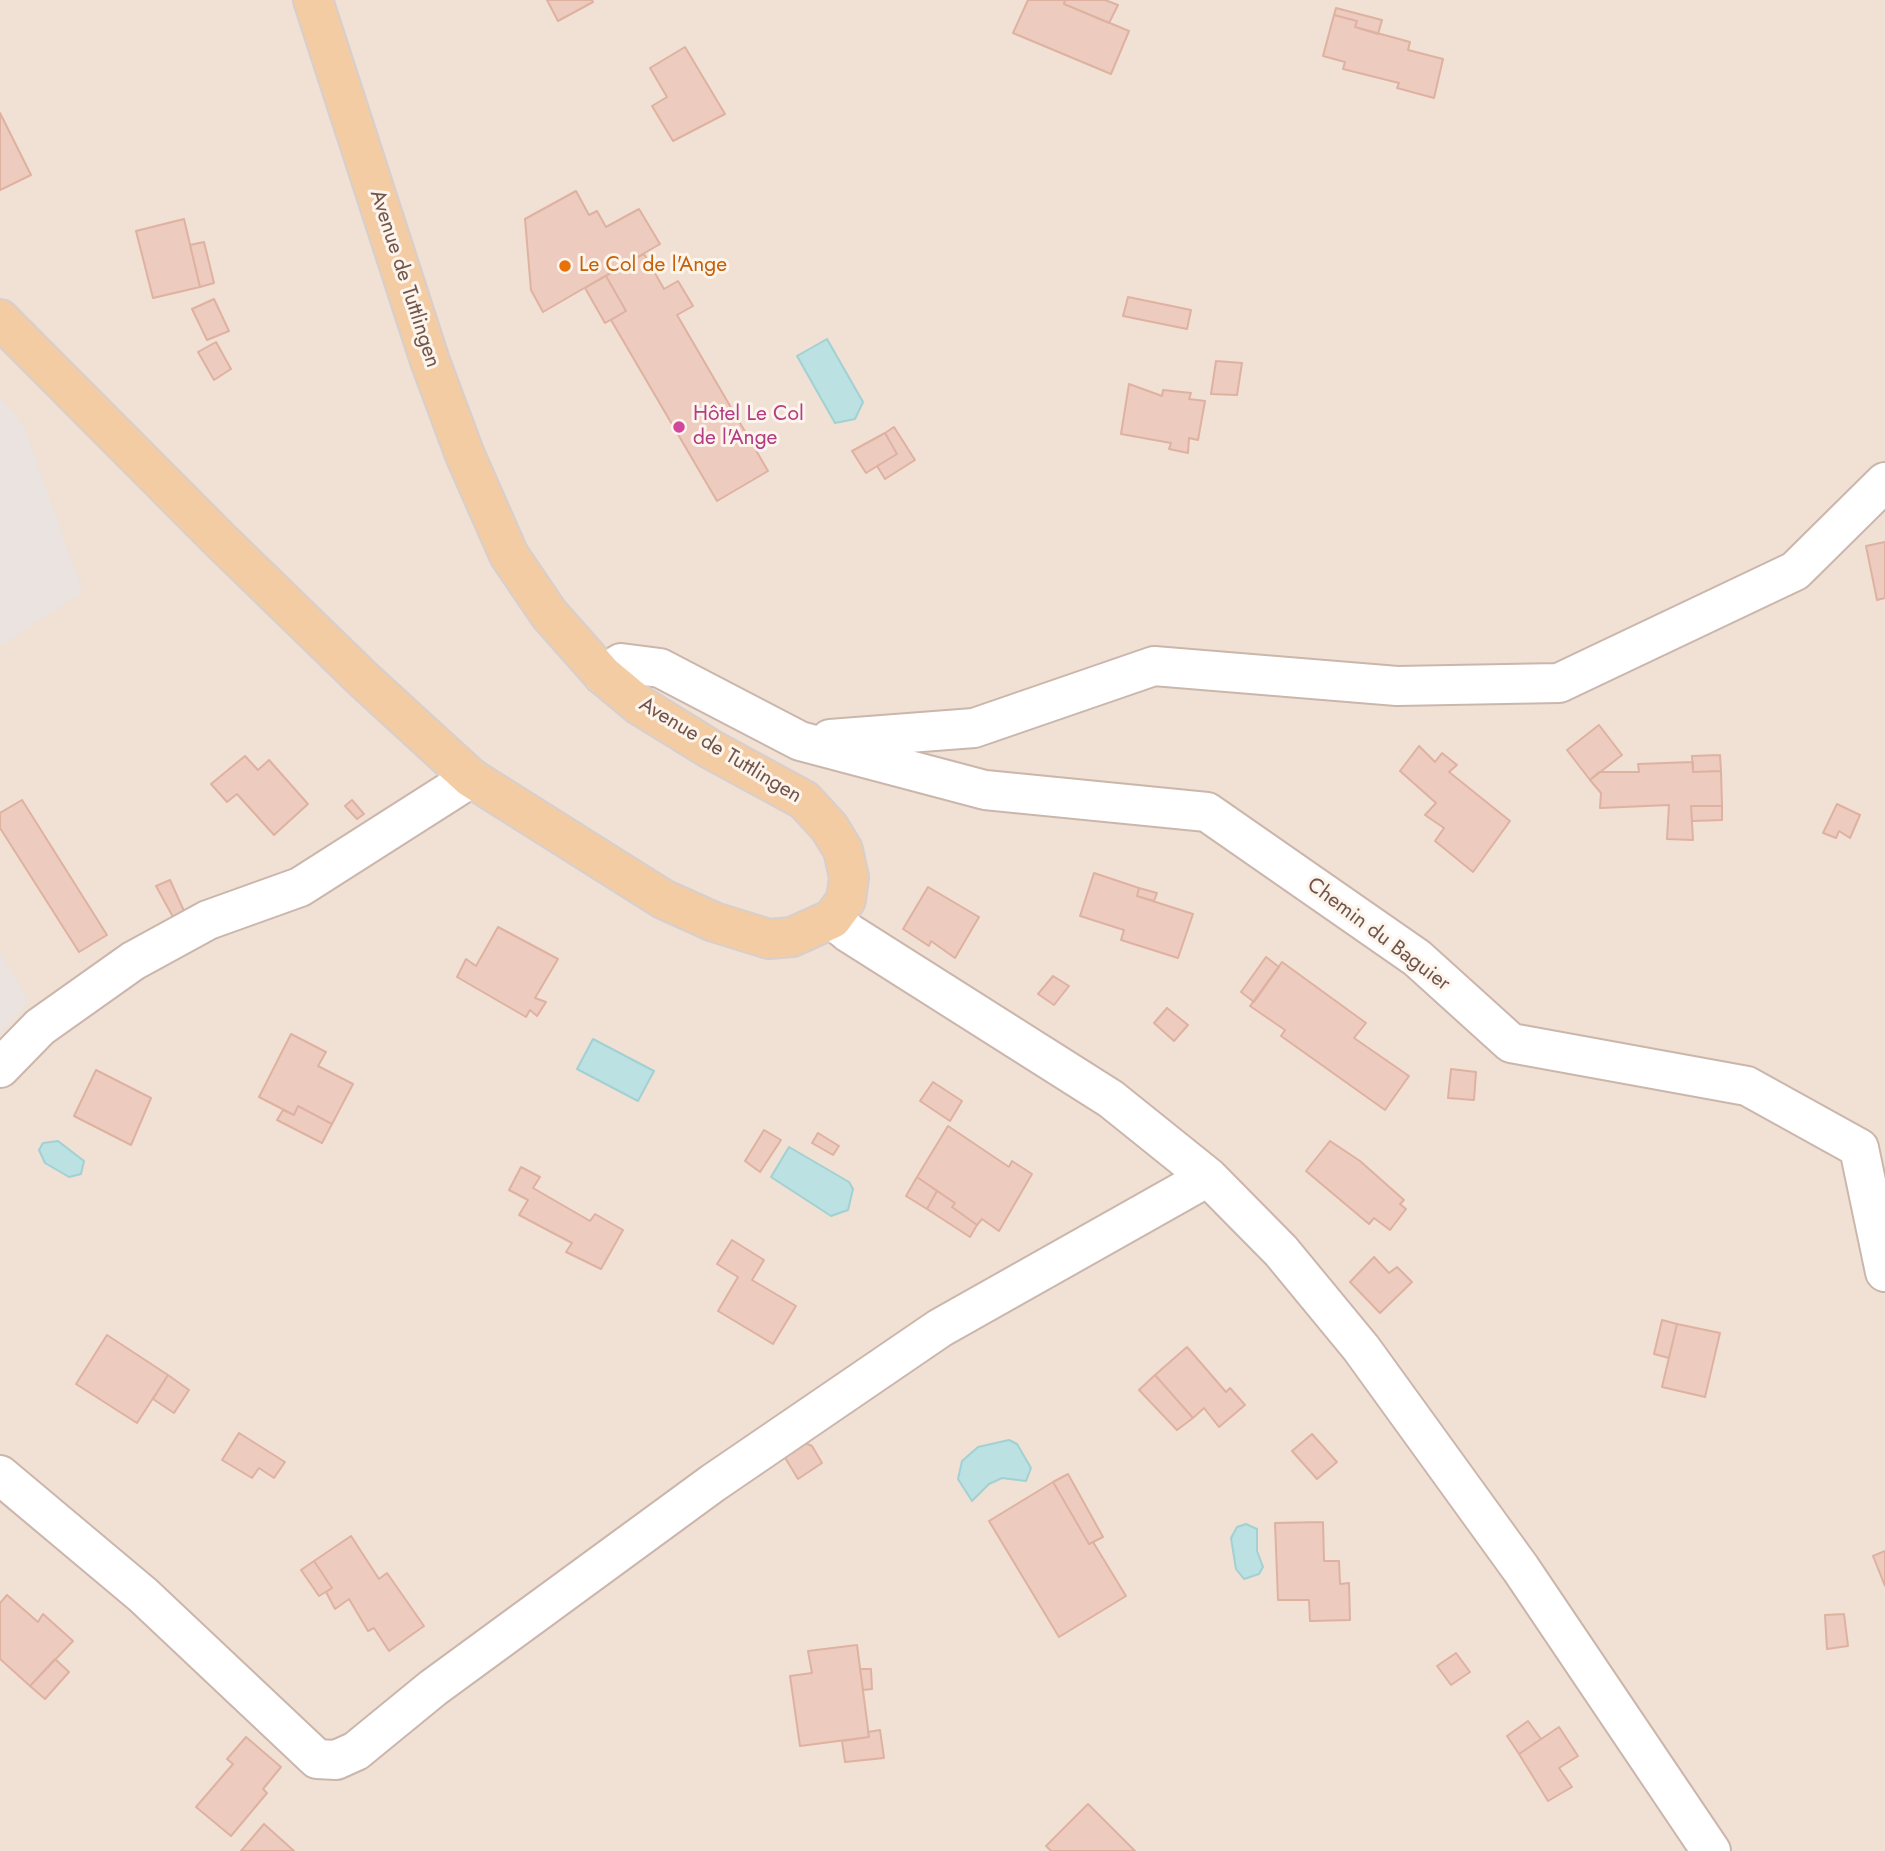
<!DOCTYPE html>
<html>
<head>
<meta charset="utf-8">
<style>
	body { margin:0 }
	canvas { display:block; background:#faefe5 }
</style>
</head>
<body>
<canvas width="1885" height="1851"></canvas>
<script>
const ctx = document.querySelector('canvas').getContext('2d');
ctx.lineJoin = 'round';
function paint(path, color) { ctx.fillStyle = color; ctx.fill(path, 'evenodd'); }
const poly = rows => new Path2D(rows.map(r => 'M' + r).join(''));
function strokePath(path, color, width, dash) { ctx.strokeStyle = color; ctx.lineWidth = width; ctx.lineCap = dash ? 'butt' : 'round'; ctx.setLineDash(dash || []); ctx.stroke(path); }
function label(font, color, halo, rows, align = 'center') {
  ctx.font = font + ' Jost,sans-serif'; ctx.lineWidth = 6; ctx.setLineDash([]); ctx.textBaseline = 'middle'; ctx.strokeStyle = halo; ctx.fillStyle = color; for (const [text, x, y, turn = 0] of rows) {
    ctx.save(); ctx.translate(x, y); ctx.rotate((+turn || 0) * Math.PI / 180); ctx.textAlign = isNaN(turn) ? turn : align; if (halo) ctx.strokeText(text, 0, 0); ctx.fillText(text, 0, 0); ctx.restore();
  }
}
paint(poly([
	[0,0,1885,0,1885,1851,0,1851]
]), '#f1e0d4');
paint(poly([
	[0,397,24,425,83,592,0,646],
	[0,952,30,1002,0,1034]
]), '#eae3df');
const water = poly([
	[827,339,863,402,855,419,835,423,797,356,827,339],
	[593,1039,654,1071,638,1101,577,1069,593,1039],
	[58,1141,84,1161,81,1174,69,1177,45,1163,39,1150,43,1143,58,1141],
	[789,1147,849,1182,853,1189,848,1210,831,1216,771,1177,789,1147],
	[1009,1440,1017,1444,1031,1468,1026,1481,1002,1478,989,1484,972,1501,958,1479,962,1461,978,1447,1009,1440],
	[1246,1524,1257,1529,1257,1551,1263,1567,1259,1574,1244,1579,1236,1569,1231,1538,1237,1527,1246,1524]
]);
paint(water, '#bbe1e2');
strokePath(water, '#a2d1d3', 2);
const building = poly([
	[547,0,592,0,593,2,558,21,547,0],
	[1028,0,1065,0,1064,4,1129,31,1111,74,1013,33,1028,0],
	[1065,0,1105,0,1118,5,1109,23,1064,4,1065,0],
	[1336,8,1382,20,1378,34,1355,27,1357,21,1334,15,1336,8],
	[1334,15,1357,21,1355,27,1410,42,1408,50,1443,59,1434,98,1397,88,1399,83,1343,69,1345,62,1323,56,1334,15],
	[685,47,725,114,673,141,652,106,667,97,650,68,685,47],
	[0,113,31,175,0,190,0,113],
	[576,191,589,215,597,211,606,227,639,209,660,244,543,312,531,290,525,219,576,191],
	[184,219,200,287,153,298,136,231,184,219],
	[204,242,214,283,200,287,190,245,204,242],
	[644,254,664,289,678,281,693,306,677,315,768,471,717,501,611,320,626,311,606,276,644,254],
	[606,276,626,311,605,323,585,288,606,276],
	[1128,297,1191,310,1187,329,1123,316,1128,297],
	[214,299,229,331,207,340,192,309,214,299],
	[216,342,231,369,214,380,198,352,216,342],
	[1216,361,1242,363,1237,395,1211,394,1216,361],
	[1129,384,1162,396,1163,390,1191,393,1189,399,1205,401,1198,440,1189,438,1188,453,1169,449,1171,443,1121,434,1129,384],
	[894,427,915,460,885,479,877,466,897,454,885,433,894,427],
	[885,433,897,454,866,473,852,451,885,433],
	[1885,542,1885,598,1877,600,1866,546,1885,542],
	[1599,725,1622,755,1590,780,1567,750,1599,725],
	[1419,746,1435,762,1442,753,1457,765,1449,772,1510,821,1473,872,1435,841,1444,828,1425,815,1436,803,1400,771,1419,746],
	[1720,755,1721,771,1693,772,1692,756,1720,755],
	[245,756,258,770,269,760,308,804,274,835,237,794,227,802,211,784,245,756],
	[1693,762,1693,772,1721,771,1722,806,1691,806,1693,840,1667,839,1669,805,1600,808,1601,793,1590,780,1599,772,1639,772,1638,764,1693,762],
	[22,800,107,935,79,952,0,828,0,813,22,800],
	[352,800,364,814,357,819,345,806,352,800],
	[1837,804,1860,815,1850,838,1839,831,1836,838,1823,833,1837,804],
	[1691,806,1722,806,1722,820,1692,821,1691,806],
	[1094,873,1139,888,1137,896,1193,914,1178,958,1121,940,1124,930,1080,916,1094,873],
	[170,880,189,922,178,926,156,886,170,880],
	[928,887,979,917,955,958,931,941,929,946,903,929,928,887],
	[1139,888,1157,893,1154,901,1137,896,1139,888],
	[498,927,558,959,535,998,546,1002,537,1016,530,1010,526,1017,457,977,466,959,476,966,498,927],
	[1266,957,1279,967,1254,1002,1241,992,1266,957],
	[1282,962,1366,1023,1354,1038,1409,1076,1385,1110,1281,1036,1285,1030,1250,1006,1282,962],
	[1053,976,1069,986,1054,1005,1038,994,1053,976],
	[1167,1008,1188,1025,1174,1041,1154,1023,1167,1008],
	[291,1034,326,1052,318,1066,353,1084,332,1124,298,1106,294,1115,259,1097,291,1034],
	[1451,1069,1476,1072,1474,1100,1448,1098,1451,1069],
	[96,1070,151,1098,131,1145,74,1116,96,1070],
	[933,1082,962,1101,950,1121,920,1101,933,1082],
	[298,1106,332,1124,322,1143,277,1120,283,1110,294,1115,298,1106],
	[948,1126,1009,1167,1012,1161,1032,1174,999,1231,982,1219,977,1225,952,1207,955,1203,917,1177,948,1126],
	[764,1130,781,1140,760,1172,745,1161,764,1130],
	[818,1133,839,1146,833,1155,812,1143,818,1133],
	[1330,1141,1360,1161,1404,1200,1400,1204,1406,1209,1390,1230,1374,1218,1369,1224,1306,1171,1330,1141],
	[521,1167,540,1177,533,1188,590,1221,595,1214,623,1230,601,1269,566,1252,572,1243,519,1215,528,1200,509,1190,521,1167],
	[917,1177,937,1191,927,1209,906,1196,917,1177],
	[937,1191,955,1203,952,1207,977,1225,970,1237,927,1209,937,1191],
	[732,1240,764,1260,752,1280,796,1306,773,1344,718,1311,738,1277,717,1264,732,1240],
	[1374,1257,1389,1273,1397,1267,1412,1282,1380,1313,1350,1282,1374,1257],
	[1662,1320,1677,1324,1669,1358,1654,1354,1662,1320],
	[1677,1324,1720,1333,1705,1397,1662,1387,1677,1324],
	[107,1335,168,1375,137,1423,76,1384,107,1335],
	[1187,1347,1226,1392,1230,1388,1245,1405,1219,1427,1204,1408,1193,1418,1155,1375,1187,1347],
	[168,1375,189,1390,174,1413,153,1399,168,1375],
	[1155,1375,1193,1418,1177,1430,1139,1390,1155,1375],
	[239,1433,285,1462,274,1478,259,1468,252,1478,222,1460,239,1433],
	[1312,1434,1337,1462,1317,1479,1292,1451,1312,1434],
	[798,1440,812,1446,822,1463,798,1479,781,1451,798,1440],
	[1068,1474,1103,1537,1089,1544,1053,1482,1068,1474],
	[1053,1482,1089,1544,1093,1542,1126,1596,1059,1637,989,1521,1053,1482],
	[1323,1522,1324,1561,1339,1561,1340,1584,1349,1583,1350,1620,1310,1621,1309,1600,1278,1600,1275,1523,1323,1522],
	[351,1536,379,1579,387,1573,424,1626,389,1651,374,1628,368,1631,349,1599,335,1609,326,1592,332,1588,314,1561,351,1536],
	[1885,1551,1885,1586,1873,1556,1885,1551],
	[314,1561,332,1588,319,1596,301,1570,314,1561],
	[7,1595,38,1622,43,1614,73,1641,30,1686,0,1659,0,1603,7,1595],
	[1844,1614,1848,1646,1827,1649,1825,1615,1844,1614],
	[857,1645,869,1737,800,1746,790,1676,812,1673,808,1651,857,1645],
	[1456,1653,1470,1672,1451,1685,1437,1666,1456,1653],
	[55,1659,69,1672,45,1699,30,1686,55,1659],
	[860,1669,871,1669,872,1689,863,1690,860,1669],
	[1528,1721,1541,1739,1519,1754,1507,1736,1528,1721],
	[1559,1727,1578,1756,1559,1768,1572,1787,1548,1801,1519,1754,1559,1727],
	[880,1730,884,1758,845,1762,842,1741,869,1737,868,1732,880,1730],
	[246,1737,281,1767,263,1789,267,1793,231,1836,196,1807,233,1764,227,1759,246,1737],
	[1088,1804,1135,1851,1051,1851,1046,1846,1088,1804],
	[264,1824,294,1851,241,1851,264,1824]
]);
paint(building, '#edccbf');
strokePath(building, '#deb1a1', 2);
const minor = poly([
	[603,675,621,663,660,668,800,741,985,790,1207,812,1417,958,1511,1043,1747,1086,1859,1148,1885,1272],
	[830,739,974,728,1154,666,1397,686,1559,683,1795,571,1885,482],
	[832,919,849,933,1111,1099,1208,1177,1281,1251,1361,1348,1521,1569,1711,1851],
	[0,1068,40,1027,133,961,208,920,300,887,471,778],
	[0,1475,143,1595,317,1759,336,1760,356,1751,433,1688,713,1483,940,1328,1208,1177]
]);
const major = poly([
	[0,319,220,540,364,680,471,778,663,899,714,922,769,939,792,937,832,919,846,900,849,877,843,850,829,827,804,800,712,750,639,705,603,675,549,614,509,555,465,455,430,361,313,0]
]);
strokePath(minor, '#cbb6ac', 42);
strokePath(major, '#d7cfcd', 42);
strokePath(minor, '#fff', 38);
strokePath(major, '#f3cca3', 38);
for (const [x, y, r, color] of [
	[565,266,7,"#e8710a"],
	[679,427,7,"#d1479c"]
]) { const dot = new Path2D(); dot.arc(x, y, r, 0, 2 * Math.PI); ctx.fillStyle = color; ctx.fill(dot); strokePath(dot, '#fdf4eb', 2.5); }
label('21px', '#c56008', '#fdf4eb', [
	["Le Col de l'Ange",579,266]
], 'left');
label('21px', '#71554d', '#fdf4eb', [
	["Avenue de Tuttlingen",404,279,72],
	["Avenue de Tuttlingen",720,751,31],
	["Chemin du Baguier",1378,935,37]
]);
label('21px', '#b23c85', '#fdf4eb', [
	["Hôtel Le Col",693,415],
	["de l'Ange",693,439]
], 'left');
</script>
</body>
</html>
